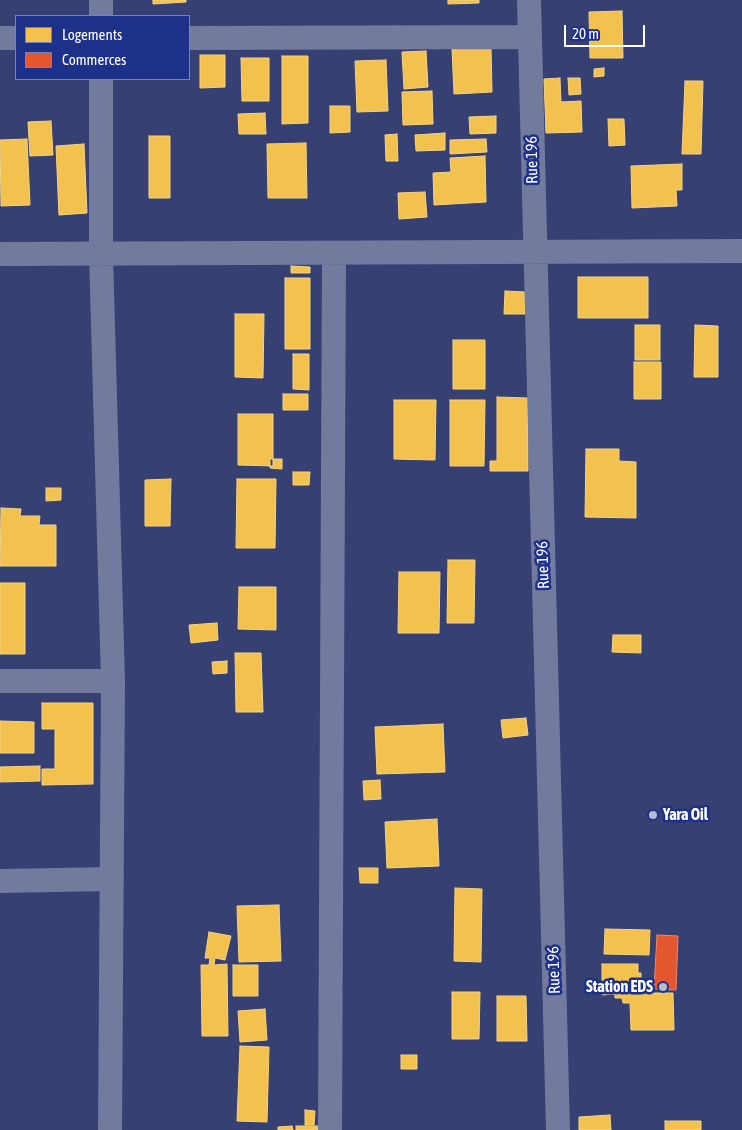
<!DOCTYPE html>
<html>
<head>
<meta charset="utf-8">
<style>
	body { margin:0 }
	#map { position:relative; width:742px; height:1130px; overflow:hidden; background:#364072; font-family:"Asap Condensed",sans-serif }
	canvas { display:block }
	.legend { position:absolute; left:15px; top:15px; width:175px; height:65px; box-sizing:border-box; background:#1d308a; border:1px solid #7783b9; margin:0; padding:6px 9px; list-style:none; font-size:15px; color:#fff }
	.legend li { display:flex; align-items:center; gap:10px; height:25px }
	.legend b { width:25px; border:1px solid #7783b9 }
	.scale { position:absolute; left:564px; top:25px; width:81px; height:22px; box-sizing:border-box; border:2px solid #fff; border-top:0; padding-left:6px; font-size:15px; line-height:18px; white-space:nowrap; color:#fff; -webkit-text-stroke:4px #1d308a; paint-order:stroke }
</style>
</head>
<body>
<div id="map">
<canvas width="742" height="1130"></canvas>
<ul class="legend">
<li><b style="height:14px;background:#f2c14e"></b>Logements</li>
<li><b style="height:14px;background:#e4572e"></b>Commerces</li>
</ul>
<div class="scale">20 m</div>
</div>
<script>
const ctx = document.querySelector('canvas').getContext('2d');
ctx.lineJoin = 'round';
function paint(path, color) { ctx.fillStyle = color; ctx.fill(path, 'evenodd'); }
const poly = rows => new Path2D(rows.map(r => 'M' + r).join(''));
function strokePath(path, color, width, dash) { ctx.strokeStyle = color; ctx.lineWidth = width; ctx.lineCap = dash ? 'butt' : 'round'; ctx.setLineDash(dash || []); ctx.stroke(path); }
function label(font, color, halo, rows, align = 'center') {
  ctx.font = font + ' "Asap Condensed",sans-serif'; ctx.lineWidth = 5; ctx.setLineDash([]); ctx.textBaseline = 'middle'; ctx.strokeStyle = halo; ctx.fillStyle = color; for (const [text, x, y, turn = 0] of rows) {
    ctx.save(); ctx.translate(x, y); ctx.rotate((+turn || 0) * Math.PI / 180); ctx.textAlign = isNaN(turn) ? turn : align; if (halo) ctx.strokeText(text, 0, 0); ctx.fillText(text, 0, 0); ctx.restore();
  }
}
const homes = poly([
	[153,0,186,0,186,2,153,4,153,0],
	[448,0,479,0,479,3,448,4,448,0],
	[622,11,623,58,590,58,589,12,622,11],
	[491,47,492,92,454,94,452,49,491,47],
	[426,51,428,87,404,89,402,52,426,51],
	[200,55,225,55,225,87,200,88,200,55],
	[282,56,308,56,308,123,282,124,282,56],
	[241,58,269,58,269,101,242,101,241,58],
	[386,60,388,111,357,112,355,61,386,60],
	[604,68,604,76,594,77,594,69,604,68],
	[560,78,561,102,581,101,582,132,546,133,544,79,560,78],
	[568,78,580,78,581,94,569,95,568,78],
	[685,81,703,81,701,154,682,154,685,81],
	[432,91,433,124,403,125,402,92,432,91],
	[330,106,350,106,350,132,330,133,330,106],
	[265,113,266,134,239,134,238,114,265,113],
	[496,116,496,133,470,134,469,117,496,116],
	[608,119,624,119,625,145,609,146,608,119],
	[51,121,53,155,30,156,28,122,51,121],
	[445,133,445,150,416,151,415,135,445,133],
	[397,134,398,161,386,161,385,135,397,134],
	[149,136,170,136,170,198,149,198,149,136],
	[27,139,30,205,1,206,0,140,27,139],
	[486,139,487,152,450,154,450,140,486,139],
	[306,143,307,198,268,198,267,144,306,143],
	[84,144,87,213,59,215,56,146,84,144],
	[485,156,486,202,434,205,433,173,451,172,450,158,485,156],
	[682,164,682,190,676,190,677,206,632,208,631,166,682,164],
	[425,192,427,217,399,219,398,193,425,192],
	[291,266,310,267,310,273,291,273,291,266],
	[578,277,648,277,648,318,578,318,578,277],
	[285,278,310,278,310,349,285,349,285,278],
	[505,291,525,292,525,314,504,314,505,291],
	[235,314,264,314,263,378,235,377,235,314],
	[635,325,660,325,660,360,635,360,635,325],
	[695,325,718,326,718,377,694,377,695,325],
	[453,340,485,340,485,389,453,389,453,340],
	[293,354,309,354,309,390,293,389,293,354],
	[634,362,661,362,661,399,634,399,634,362],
	[283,394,308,394,308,410,283,410,283,394],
	[497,397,528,398,528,471,490,471,490,461,497,461,497,397],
	[394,400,436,400,435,460,394,459,394,400],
	[450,400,485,400,484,466,450,466,450,400],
	[238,414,273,414,273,466,238,465,238,414],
	[586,449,619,449,619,461,636,462,636,518,585,517,586,449],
	[270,459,282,459,282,469,270,468,270,459],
	[293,472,310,472,309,485,293,485,293,472],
	[171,479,170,526,145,526,145,480,171,479],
	[237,479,276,479,275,548,236,548,237,479],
	[46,488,61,488,61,500,46,501,46,488],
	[1,508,21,509,20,516,40,516,39,525,56,525,56,566,0,566,1,508],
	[448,560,475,560,474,623,447,623,448,560],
	[399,572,440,572,439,633,398,633,399,572],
	[0,583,25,583,25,654,0,654,0,583],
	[239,587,276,587,276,630,238,629,239,587],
	[217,623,218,640,191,643,189,625,217,623],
	[613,635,641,635,641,653,612,652,613,635],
	[235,653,261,653,263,712,236,712,235,653],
	[227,661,227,673,213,674,212,662,227,661],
	[42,703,93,703,93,784,42,785,42,769,55,769,55,729,42,729,42,703],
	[526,718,528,735,503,738,501,720,526,718],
	[0,721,34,722,34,753,0,753,0,721],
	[443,724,445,772,377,774,375,727,443,724],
	[40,766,40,781,0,782,0,767,40,766],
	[380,780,381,799,364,800,363,781,380,780],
	[437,819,439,866,387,868,385,822,437,819],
	[359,868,378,868,378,883,360,883,359,868],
	[455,888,482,889,481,962,454,961,455,888],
	[279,905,281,961,239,962,237,906,279,905],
	[605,929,650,930,649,955,604,954,605,929],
	[209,932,231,936,225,960,215,958,214,965,227,964,228,1036,202,1036,201,965,209,965,210,958,205,958,209,932],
	[602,964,638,964,638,973,641,973,641,993,673,993,674,1030,631,1030,630,1003,623,1003,622,998,615,998,615,994,602,995,602,964],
	[233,965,258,965,258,996,233,996,233,965],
	[452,992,480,992,479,1039,452,1039,452,992],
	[497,996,526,996,527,1041,497,1041,497,996],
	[265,1009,267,1040,240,1042,238,1011,265,1009],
	[240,1046,269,1047,267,1122,237,1121,240,1046],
	[401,1055,417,1055,417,1069,401,1069,401,1055],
	[305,1110,315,1111,314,1125,305,1125,305,1110],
	[610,1115,611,1130,579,1130,579,1117,610,1115],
	[665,1121,701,1121,701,1130,665,1130,665,1121],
	[292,1126,293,1130,278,1130,278,1127,292,1126],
	[296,1126,318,1126,318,1130,296,1130,296,1126]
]);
paint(homes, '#f2c14e');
strokePath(homes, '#f6d483', 1);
const shops = poly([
	[657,935,678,936,676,990,654,989,657,935]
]);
paint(shops, '#e4572e');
strokePath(shops, '#ec896d', 1);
strokePath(poly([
	[529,0,558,1130],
	[101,16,101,0],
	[0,38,16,38],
	[189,38,530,37],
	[101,79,101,254,113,681,110,1130],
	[0,254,742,251],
	[0,681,113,681],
	[0,881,112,879],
	[330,1130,334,254]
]), '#727a9e', 24);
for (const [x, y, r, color] of [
	[653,815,5,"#b9bcce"],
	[663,987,5,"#b9bcce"]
]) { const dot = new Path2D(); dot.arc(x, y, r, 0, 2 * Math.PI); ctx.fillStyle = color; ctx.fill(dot); strokePath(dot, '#1d308a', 2); }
label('16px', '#fff', '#1d308a', [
	["Rue 196",532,160,-91],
	["Rue 196",543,565,-92],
	["Rue 196",554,970,-92]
]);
label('bold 16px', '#fff', '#1d308a', [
	["Yara Oil",663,815],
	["Station EDS",653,987,"right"]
], 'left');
</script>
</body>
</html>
